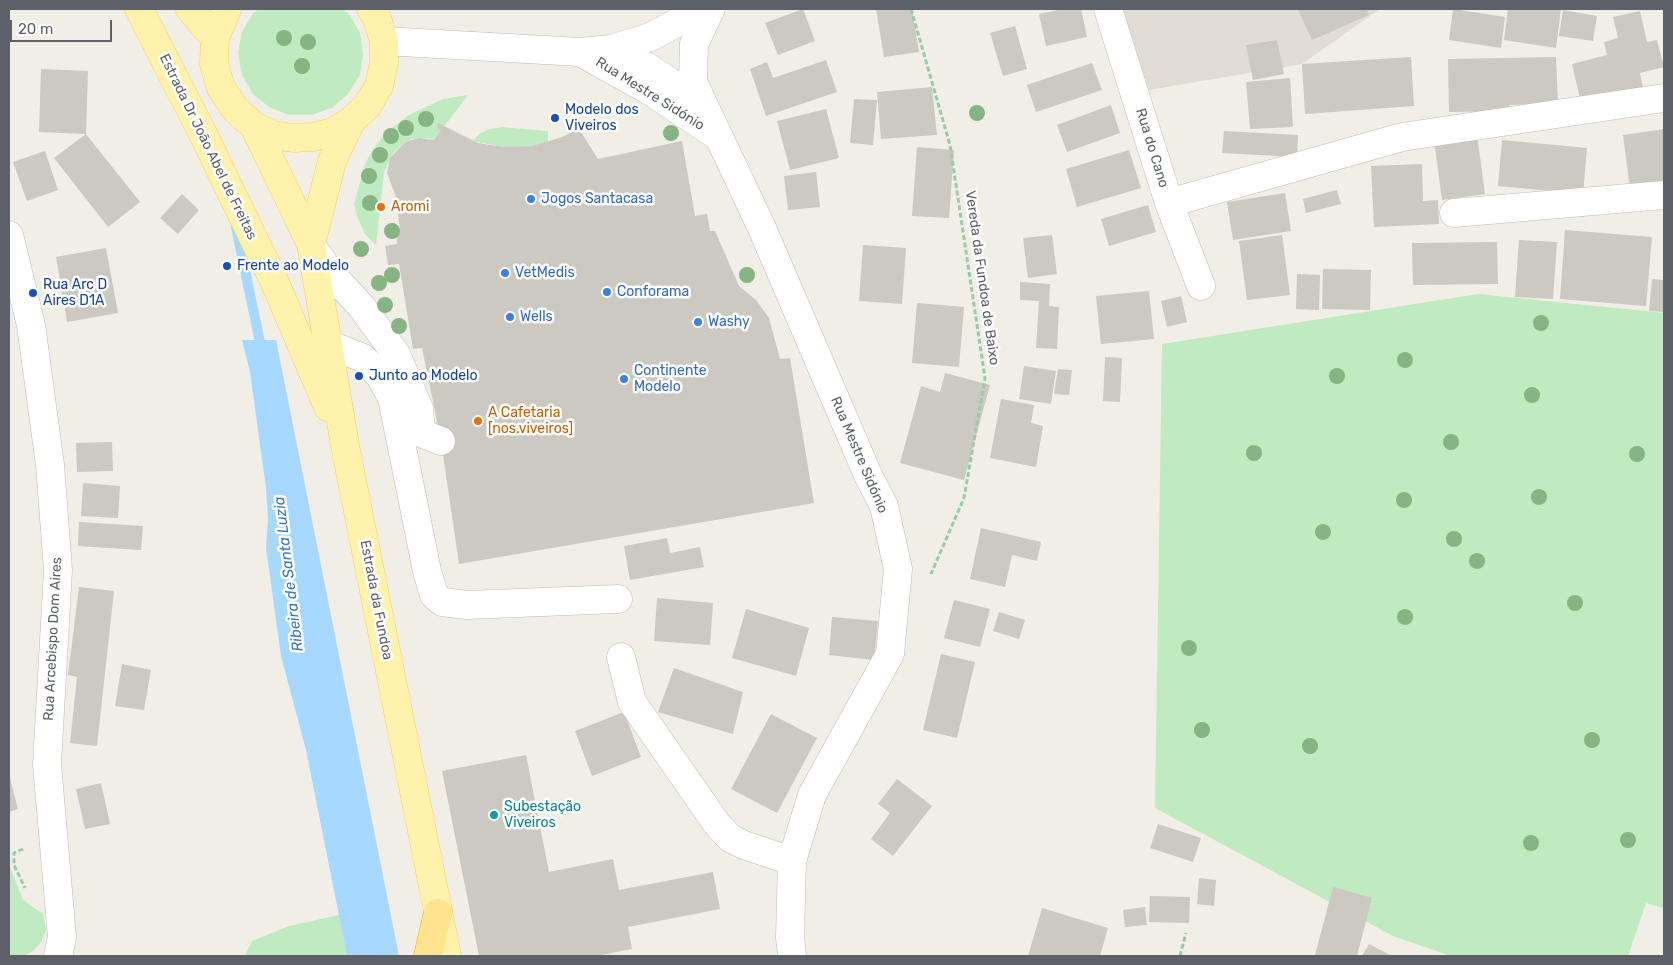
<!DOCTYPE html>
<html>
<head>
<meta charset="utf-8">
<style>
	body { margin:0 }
	#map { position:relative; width:1673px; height:965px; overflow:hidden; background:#f1eee5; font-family:Rubik,sans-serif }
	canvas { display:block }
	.frame { position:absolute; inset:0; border:10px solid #5d6167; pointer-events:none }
	.scale { position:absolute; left:10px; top:20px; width:102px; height:22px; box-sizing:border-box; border:2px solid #5d6167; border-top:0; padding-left:6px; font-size:15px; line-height:18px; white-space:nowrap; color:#5d6167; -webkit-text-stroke:4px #fff; paint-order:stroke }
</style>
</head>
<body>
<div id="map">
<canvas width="1673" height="965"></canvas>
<div class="frame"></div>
<div class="scale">20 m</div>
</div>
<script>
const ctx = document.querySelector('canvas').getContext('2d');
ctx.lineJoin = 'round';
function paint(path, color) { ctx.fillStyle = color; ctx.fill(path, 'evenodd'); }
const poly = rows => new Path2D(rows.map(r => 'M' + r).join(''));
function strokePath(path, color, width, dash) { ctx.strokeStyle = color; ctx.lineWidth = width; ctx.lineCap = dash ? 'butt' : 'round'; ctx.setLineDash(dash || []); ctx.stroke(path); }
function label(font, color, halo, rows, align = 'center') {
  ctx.font = font + ' Rubik,sans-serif'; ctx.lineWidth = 5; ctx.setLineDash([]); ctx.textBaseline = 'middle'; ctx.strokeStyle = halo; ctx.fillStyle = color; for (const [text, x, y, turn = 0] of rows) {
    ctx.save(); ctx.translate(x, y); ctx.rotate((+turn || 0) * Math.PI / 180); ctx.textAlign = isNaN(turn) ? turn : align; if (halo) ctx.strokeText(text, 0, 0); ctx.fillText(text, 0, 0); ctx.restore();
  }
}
paint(poly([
	[1121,9,1380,9,1302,64,1149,90]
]), '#e1ddd4');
paint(poly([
	[259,9,343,9,349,14,360,33,363,54,360,75,348,94,332,108,311,115,289,115,269,107,253,94,242,75,238,53,242,32,253,13],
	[468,95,434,140,427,138,412,139,405,142,394,152,384,172,376,245,365,234,357,216,354,204,365,164,373,149,387,132,409,115,443,99],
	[502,127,548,131,548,142,532,146,504,147,473,141,480,133,490,129],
	[1478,294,1664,313,1664,908,1646,903,1628,956,1451,956,1393,936,1155,808,1162,344],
	[9,864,23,900,43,914,46,930,41,942,33,951,24,956,9,956],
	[339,915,347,956,245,956,252,941,289,926]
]), '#c0eac0');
paint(poly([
	[242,340,276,340,399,956,347,956,306,750,281,656,266,548,268,518,266,488,250,372]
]), '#a7d8ff');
strokePath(poly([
	[236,227,262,352]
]), '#a7d8ff', 10);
paint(poly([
	[803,9,815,41,778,55,765,23],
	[876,9,912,9,919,52,884,57],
	[1063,9,1081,9,1087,37,1046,46,1039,14],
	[1298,9,1367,9,1369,15,1312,40],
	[1453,9,1505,17,1501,48,1449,40],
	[1508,9,1561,9,1556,48,1504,40],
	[1563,10,1597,16,1593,41,1559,36],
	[1640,11,1647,42,1657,40,1664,67,1640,73,1644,93,1582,107,1572,64,1607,55,1604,42,1618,38,1613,17],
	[1015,26,1027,69,1003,76,990,33],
	[1277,40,1284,74,1253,80,1246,45],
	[1411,57,1414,106,1305,114,1302,64],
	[1556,57,1558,103,1509,105,1509,111,1449,112,1448,59],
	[826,60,837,92,766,116,750,69,767,62,773,78],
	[1092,63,1102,90,1036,112,1027,85],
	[41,69,88,71,86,134,39,132],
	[1290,78,1293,127,1250,129,1246,82],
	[932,87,937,135,881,139,877,92],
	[854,99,877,100,873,145,850,143],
	[1111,105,1120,133,1067,152,1057,125],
	[826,109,839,158,790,170,777,121],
	[438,123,478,143,504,147,532,146,562,137,579,129,598,159,682,141,695,216,707,214,710,231,715,231,739,286,756,300,769,318,780,359,790,358,814,503,459,564,441,441,422,348,413,349,399,264,388,265,385,246,397,244,396,230,400,229,395,194,387,173,390,158,405,142,419,138,434,140,441,130,437,127],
	[1664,129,1664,183,1630,188,1623,135],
	[1224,131,1298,135,1297,157,1222,153],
	[86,134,140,202,108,227,54,158],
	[1477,135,1485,194,1442,200,1434,140],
	[1502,140,1587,148,1583,194,1498,186],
	[917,147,954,150,949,218,912,216],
	[1129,150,1141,188,1077,207,1066,169],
	[45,151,58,190,27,201,13,162],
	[1422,164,1423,201,1438,200,1439,224,1374,227,1371,166],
	[816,172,820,207,788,210,784,176],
	[1337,190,1341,204,1306,213,1303,199],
	[1285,193,1291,231,1233,240,1227,202],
	[182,194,199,210,178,234,160,218],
	[1148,205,1156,232,1109,246,1101,219],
	[1565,230,1652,237,1646,306,1560,299],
	[1052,235,1057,274,1028,278,1023,238],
	[1282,235,1290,295,1247,300,1239,241],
	[1519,240,1557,242,1553,299,1515,297],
	[1497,242,1498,284,1413,285,1412,243],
	[863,245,906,248,902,304,859,301],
	[106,248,118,313,67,322,56,257],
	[1323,269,1371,270,1370,310,1322,309],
	[1297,274,1320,275,1319,310,1296,309],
	[1652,279,1664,280,1664,312,1649,311],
	[1020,282,1050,284,1049,306,1059,307,1057,349,1036,348,1039,301,1020,300],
	[1149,291,1154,339,1101,344,1096,296],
	[1181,296,1187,322,1167,327,1161,301],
	[917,303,964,307,959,367,912,363],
	[1105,357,1122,358,1120,402,1103,401],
	[1024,366,1056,371,1051,404,1019,399],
	[1058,369,1072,370,1069,395,1054,394],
	[945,373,990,385,964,480,900,463,921,386,940,392],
	[1001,399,1034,405,1031,423,1043,426,1036,467,990,458],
	[112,442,113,471,77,472,76,443],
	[83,483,120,486,118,518,81,516],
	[79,522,143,526,141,550,78,546],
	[981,528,1041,542,1037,561,1012,555,1005,587,970,579],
	[667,538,670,553,700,547,704,567,630,580,624,546],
	[79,587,114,591,97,746,70,743,77,677,68,675],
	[657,598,713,603,710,645,654,641],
	[954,600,990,609,980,647,944,638],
	[746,609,809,628,796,676,732,658],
	[999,612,1025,620,1019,639,993,631],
	[832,617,878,621,874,660,829,655],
	[941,654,975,662,957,738,923,730],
	[122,664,151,670,144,710,115,706],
	[674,668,743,692,733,734,658,712],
	[624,712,641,757,592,776,575,731],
	[771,714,817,738,777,813,731,789],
	[526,755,549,872,613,859,619,890,713,872,720,909,628,927,632,949,596,956,479,956,442,771],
	[9,774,18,809,9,812],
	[897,779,932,806,893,856,871,839,890,813,878,804],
	[101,783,110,824,85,829,76,789],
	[1158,824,1201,838,1193,862,1150,848],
	[1199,878,1216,880,1214,906,1197,904],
	[1333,887,1372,898,1357,956,1315,955],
	[1150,896,1190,897,1189,923,1149,922],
	[1145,907,1147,925,1125,927,1123,910],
	[1042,908,1108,928,1100,956,1028,956],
	[1369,944,1392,956,1362,956]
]), '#ccc8c2');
const minor = poly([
	[711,9,694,44,693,82,761,226,868,475,884,506,898,569,890,654,812,795,792,861,790,937,792,956],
	[1108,9,1169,203,1201,286],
	[384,41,580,52,611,49,650,37,703,9],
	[611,49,646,66,678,87,686,97],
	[580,52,650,91,719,137],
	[1169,203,1402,137,1664,98],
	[1454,213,1664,195],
	[9,235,31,325,50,465,58,570,47,764,62,937,58,956],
	[312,247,334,277,361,306,396,354,419,409,421,433,441,441],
	[328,344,363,358,380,376,392,398,427,571,434,595,442,602,467,605,618,599],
	[621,657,632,702,717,824,730,838,744,845,792,861]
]);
const major = poly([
	[139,9,204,136,276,285,328,407],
	[190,9,215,38],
	[227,9,215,38,214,64,221,88,235,109,254,126,273,135,293,138,313,137,333,132,351,121,367,106,379,86,384,63,384,41,377,18,371,9],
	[254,126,311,244,346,451,447,956],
	[311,244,332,161,351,121]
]);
const highway = poly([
	[428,956,438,913]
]);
strokePath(minor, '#b8bbc0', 29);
strokePath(major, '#fdce52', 29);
strokePath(highway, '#f6aa00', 29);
strokePath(poly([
	[911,9,950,145,985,378,964,498,931,574],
	[23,849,14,853,14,865,25,888],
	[1180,956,1186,933]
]), '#98cca8', 3, [5, 2.5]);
strokePath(minor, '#fff', 28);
strokePath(major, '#fff2ac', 28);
strokePath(highway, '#ffe38e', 28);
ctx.fillStyle = '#86b483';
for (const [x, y] of [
	[284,38],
	[308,42],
	[302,66],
	[977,113],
	[426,119],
	[406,128],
	[671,133],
	[391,136],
	[380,155],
	[369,176],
	[370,203],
	[392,231],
	[361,249],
	[392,275],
	[747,275],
	[379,283],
	[385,305],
	[1541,323],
	[399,326],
	[1405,360],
	[1337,376],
	[1532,395],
	[1451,442],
	[1254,453],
	[1637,454],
	[1539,497],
	[1404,500],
	[1323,532],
	[1454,539],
	[1477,561],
	[1575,603],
	[1405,617],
	[1189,648],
	[1202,730],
	[1592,740],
	[1310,746],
	[1628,840],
	[1531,843]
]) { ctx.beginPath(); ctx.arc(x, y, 8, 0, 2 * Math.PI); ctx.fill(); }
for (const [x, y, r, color] of [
	[555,118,5,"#1a4fb4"],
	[531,199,5,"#3f7fe0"],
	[381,207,5,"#e8710a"],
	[227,266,5,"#1a4fb4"],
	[505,273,5,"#3f7fe0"],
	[607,292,5,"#3f7fe0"],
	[33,293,5,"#1a4fb4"],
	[510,317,5,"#3f7fe0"],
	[698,322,5,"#3f7fe0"],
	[359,376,5,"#1a4fb4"],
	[624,379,5,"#3f7fe0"],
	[478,421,5,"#e8710a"],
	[494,815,5,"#0f9aa8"]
]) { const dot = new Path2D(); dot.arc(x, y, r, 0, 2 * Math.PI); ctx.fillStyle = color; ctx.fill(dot); strokePath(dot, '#fff', 2); }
label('14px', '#5d6167', '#fff', [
	["Rua Mestre Sidónio",650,94,32],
	["Estrada Dr João Abel de Freitas",208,147,64],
	["Rua do Cano",1152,148,73],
	["Vereda da Fundoa de Baixo",982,278,82],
	["Rua Mestre Sidónio",859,455,67],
	["Estrada da Fundoa",376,600,79],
	["Rua Arcebispo Dom Aires",53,639,-87]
]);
label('14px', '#164399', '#fff', [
	["Modelo dos",565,110],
	["Viveiros",565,126],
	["Frente ao Modelo",237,266],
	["Rua Arc D",43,285],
	["Aires D1A",43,301],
	["Junto ao Modelo",369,376]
], 'left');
label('14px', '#366cbe', '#fff', [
	["Jogos Santacasa",541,199],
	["VetMedis",515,273],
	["Conforama",617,292],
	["Wells",520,317],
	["Washy",708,322],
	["Continente",634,371],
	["Modelo",634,387]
], 'left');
label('14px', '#c56008', '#fff', [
	["Aromi",391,207],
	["A Cafetaria",488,413],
	["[nos.viveiros]",488,429]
], 'left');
label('14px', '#0d838f', '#fff', [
	["Subestação",504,807],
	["Viveiros",504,823]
], 'left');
label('italic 15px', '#3a78ba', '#fff', [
	["Ribeira de Santa Luzia",289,574,-97]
]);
</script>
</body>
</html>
